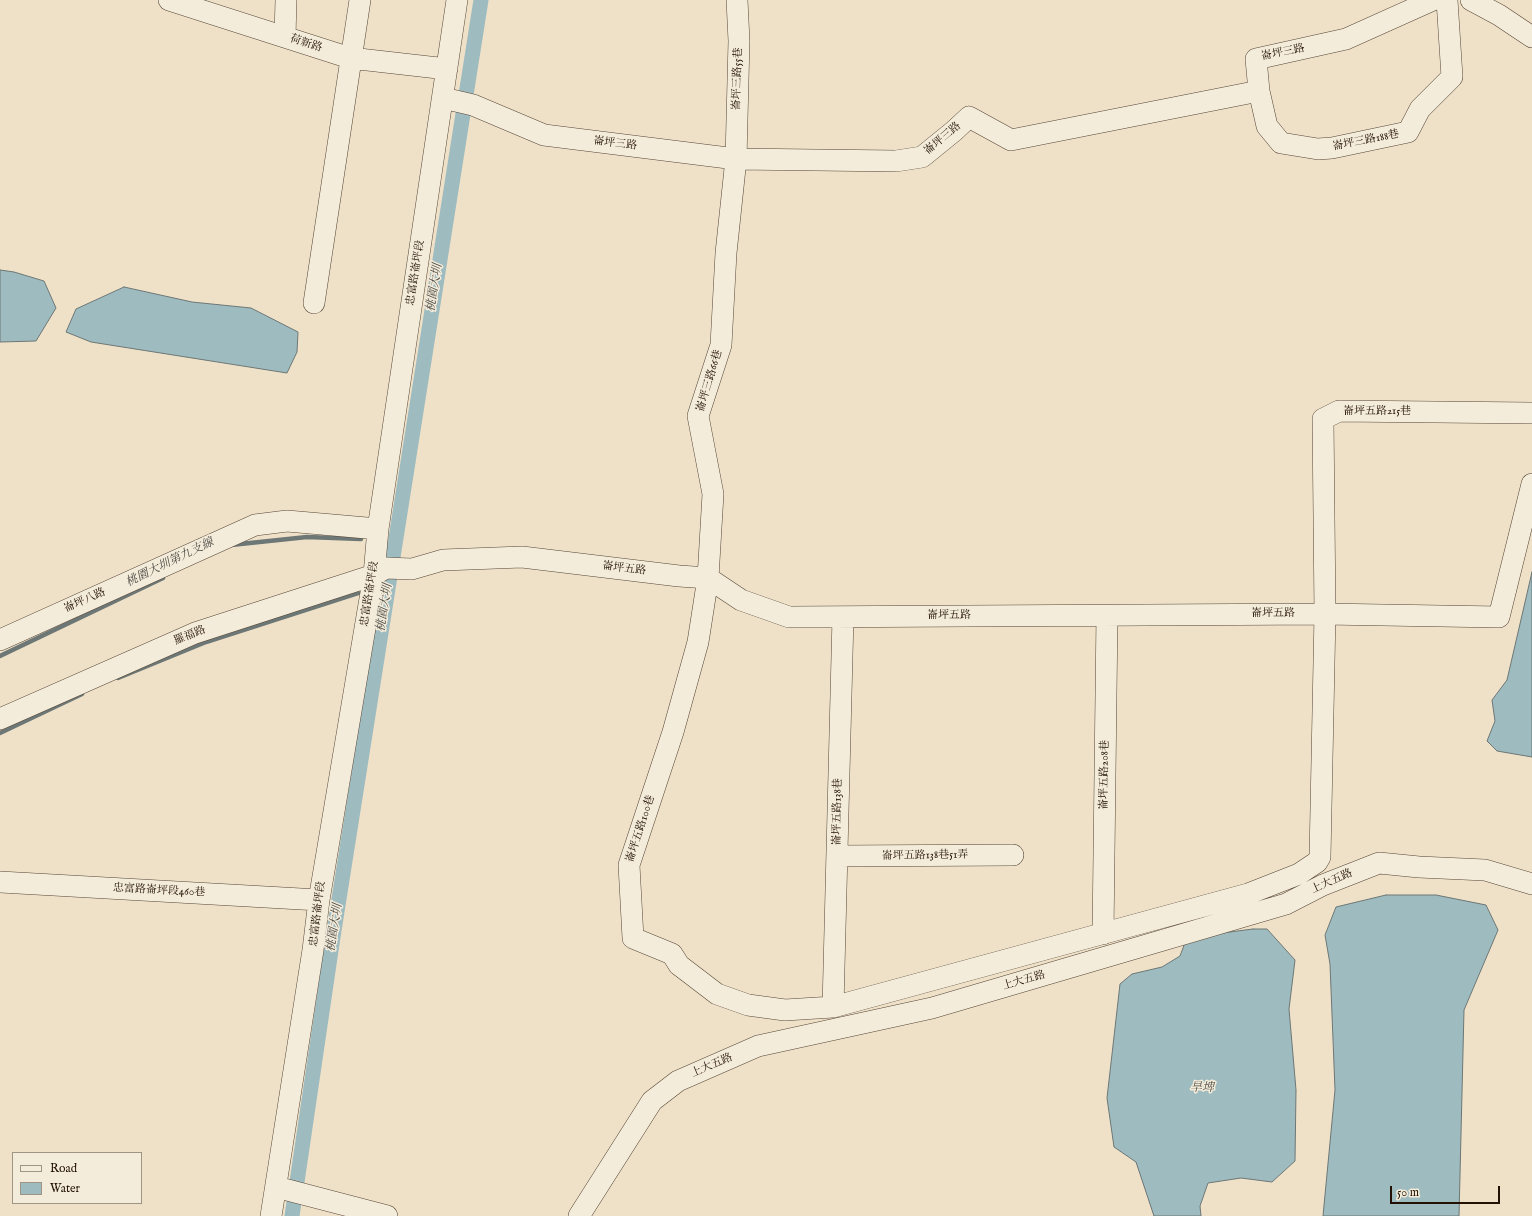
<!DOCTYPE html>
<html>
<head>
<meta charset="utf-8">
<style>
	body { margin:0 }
	#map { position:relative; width:1532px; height:1216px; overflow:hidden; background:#eee1c8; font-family:"IM FELL English",serif }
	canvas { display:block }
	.legend { position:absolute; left:12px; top:1152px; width:130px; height:52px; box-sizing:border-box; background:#f4ecdb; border:1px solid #a09585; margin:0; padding:5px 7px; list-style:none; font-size:12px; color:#231204 }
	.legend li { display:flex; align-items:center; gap:8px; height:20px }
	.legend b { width:20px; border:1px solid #a09585 }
	.scale { position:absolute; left:1390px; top:1186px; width:110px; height:18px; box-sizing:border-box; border:2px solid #231204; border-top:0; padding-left:5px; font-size:12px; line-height:14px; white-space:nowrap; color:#231204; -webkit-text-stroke:3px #f4ecdb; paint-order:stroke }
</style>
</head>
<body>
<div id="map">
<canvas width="1532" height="1216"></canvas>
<ul class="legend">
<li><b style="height:5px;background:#f4ecdb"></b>Road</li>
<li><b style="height:11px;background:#9ebbc0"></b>Water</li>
</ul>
<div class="scale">50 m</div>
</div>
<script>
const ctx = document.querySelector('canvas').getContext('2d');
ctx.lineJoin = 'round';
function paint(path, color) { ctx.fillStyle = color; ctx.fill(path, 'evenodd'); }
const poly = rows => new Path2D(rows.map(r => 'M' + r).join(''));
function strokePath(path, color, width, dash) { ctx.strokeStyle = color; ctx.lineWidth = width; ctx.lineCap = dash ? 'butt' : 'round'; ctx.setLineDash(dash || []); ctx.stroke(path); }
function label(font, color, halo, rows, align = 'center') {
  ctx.font = font + ' "IM FELL English","Noto Serif TC",serif'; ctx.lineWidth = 3; ctx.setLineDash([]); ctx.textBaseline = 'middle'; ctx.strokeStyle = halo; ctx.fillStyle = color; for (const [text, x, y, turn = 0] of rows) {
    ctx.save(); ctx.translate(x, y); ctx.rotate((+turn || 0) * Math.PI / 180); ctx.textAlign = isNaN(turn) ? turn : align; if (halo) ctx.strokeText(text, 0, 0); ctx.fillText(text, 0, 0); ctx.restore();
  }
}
const water = poly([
	[0,270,14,272,44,281,56,308,36,341,0,342,0,270],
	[124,287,192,302,251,308,298,332,297,352,287,373,91,342,66,332,76,309,124,287],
	[1532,572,1532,757,1497,751,1487,741,1495,721,1492,700,1507,680,1532,572],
	[1386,895,1436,895,1486,905,1498,930,1464,1010,1459,1216,1323,1216,1335,1090,1330,964,1325,935,1336,907,1386,895],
	[1253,929,1267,929,1295,960,1289,1009,1296,1090,1295,1161,1272,1182,1241,1178,1208,1183,1200,1206,1201,1216,1154,1216,1136,1162,1114,1147,1107,1098,1120,984,1132,974,1162,967,1180,956,1186,940,1199,936,1253,929]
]);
paint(water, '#9ebbc0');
strokePath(water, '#6d7775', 1);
strokePath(poly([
	[389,542,396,542],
	[231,545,307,537,361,539],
	[382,587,390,583],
	[0,656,163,578],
	[118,678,206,642,358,593],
	[0,733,82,694]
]), '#6d7775', 4.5);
strokePath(poly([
	[292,1216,333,937,481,0]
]), '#9ebbc0', 15);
const minor = poly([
	[169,0,350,58,447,69],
	[737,0,739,41,736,159,726,253,721,345,698,416,713,494,708,578,698,642,673,732,629,865,633,938,672,954,679,965,717,994,748,1005,785,1010,833,1007,1248,894,1299,874,1317,862,1320,857,1325,614,1323,419,1339,411,1532,413],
	[1471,0,1499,15,1532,37],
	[285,37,286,0],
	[1259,91,1267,126,1281,143,1318,149,1332,148,1408,132,1420,109,1452,77,1447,0],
	[443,98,473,105,544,135,736,159,896,161,922,157,954,131,969,117,1011,140,1259,91,1256,59,1346,39,1433,0],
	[314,303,360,0],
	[0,640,255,525,287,521,378,529],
	[0,719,195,633,374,575,386,568,412,569,443,560,522,557,679,576,708,578,741,600,789,617,1325,614,1499,617,1532,484],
	[837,856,1013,855],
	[0,882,319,900],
	[1103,934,1107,615],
	[833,1007,843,617],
	[276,1187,387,1216],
	[271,1216,313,950,319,900,374,575,378,529,457,0],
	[579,1216,652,1101,678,1081,758,1046,932,1008,1286,904,1323,885,1379,863,1419,867,1485,870,1532,884]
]);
strokePath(minor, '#564635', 22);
strokePath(minor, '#f4ecdb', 21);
label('11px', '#231204', '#f4ecdb', [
	["荷新路",306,44,18],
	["崙坪三路",1283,53,-11],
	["崙坪三路55巷",738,79,-88],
	["崙坪三路",943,139,-40],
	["崙坪三路188巷",1366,141,-11],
	["崙坪三路",615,144,7],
	["忠富路崙坪段",416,273,-81],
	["崙坪三路66巷",710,381,-73],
	["崙坪五路215巷",1377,412],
	["崙坪五路",624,569,7],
	["忠富路崙坪段",370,594,-81],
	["崙坪八路",85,601,-24],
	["崙坪五路",1273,614],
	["崙坪五路",949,616],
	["羅福路",190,636,-22],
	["崙坪五路208巷",1105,775,-89],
	["崙坪五路138巷",838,812,-89],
	["崙坪五路100巷",641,829,-72],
	["崙坪五路138巷51弄",925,856,-1],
	["上大五路",1332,882,-24],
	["忠富路崙坪段460巷",159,891,3],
	["忠富路崙坪段",318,914,-83],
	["上大五路",1024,981,-16],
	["上大五路",712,1066,-23]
]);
label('italic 12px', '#4e4d46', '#f4ecdb', [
	["桃園大圳",435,288,-81],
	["桃園大圳第九支線",170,563,-26],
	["桃園大圳",385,608,-81],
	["桃園大圳",335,928,-81],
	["旱埤",1202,1089]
]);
</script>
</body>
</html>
